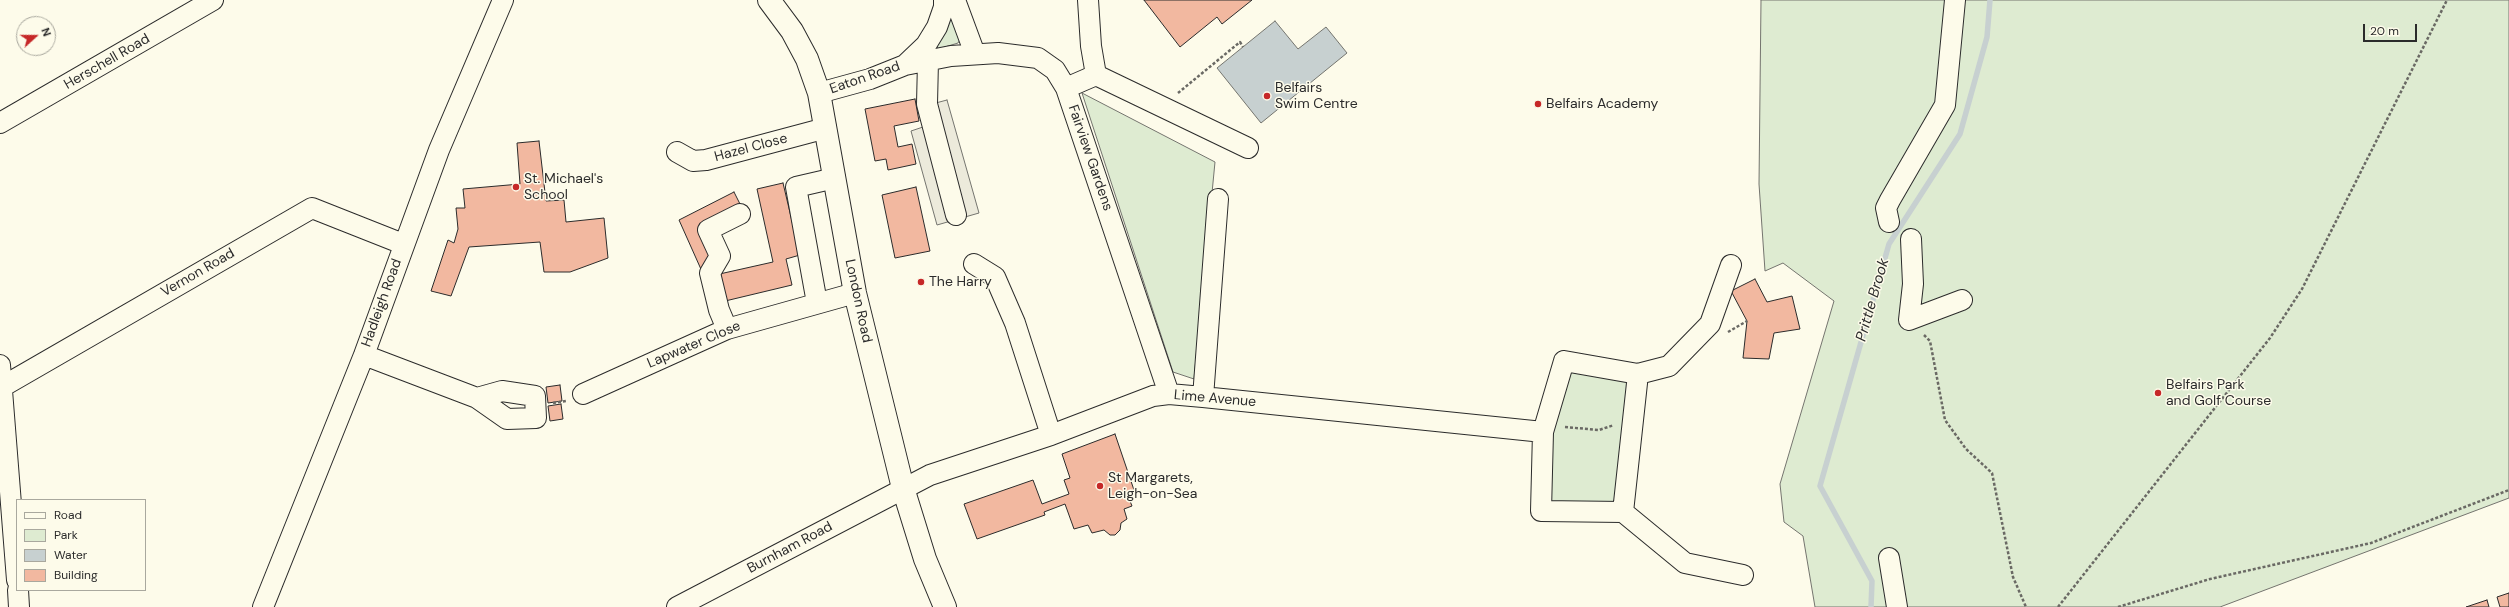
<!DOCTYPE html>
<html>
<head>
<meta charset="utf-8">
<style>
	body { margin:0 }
	#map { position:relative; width:2509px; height:607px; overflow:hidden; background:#fdfbea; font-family:"DM Sans",sans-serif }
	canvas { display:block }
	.legend { position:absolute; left:16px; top:499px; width:130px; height:92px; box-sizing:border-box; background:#fdfbea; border:1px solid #a9a89e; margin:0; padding:5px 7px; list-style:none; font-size:12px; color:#2b2b2b }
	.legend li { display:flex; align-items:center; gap:8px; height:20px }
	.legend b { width:20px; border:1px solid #a9a89e }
	.north { position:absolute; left:16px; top:16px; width:40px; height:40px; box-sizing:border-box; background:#fdfbea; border:1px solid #a9a89e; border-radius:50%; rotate:69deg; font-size:11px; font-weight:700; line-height:16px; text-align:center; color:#2b2b2b }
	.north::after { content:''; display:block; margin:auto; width:14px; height:18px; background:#c62828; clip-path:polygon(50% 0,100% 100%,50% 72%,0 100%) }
	.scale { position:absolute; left:2363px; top:24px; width:54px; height:18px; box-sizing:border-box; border:2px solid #2b2b2b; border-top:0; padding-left:5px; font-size:12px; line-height:14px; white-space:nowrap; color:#2b2b2b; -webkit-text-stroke:3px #fdfbea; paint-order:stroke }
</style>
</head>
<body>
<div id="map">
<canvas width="2509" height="607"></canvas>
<ul class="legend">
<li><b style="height:5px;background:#fdfbea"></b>Road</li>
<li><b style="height:11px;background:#deebd1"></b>Park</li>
<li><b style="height:11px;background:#c7d0d0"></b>Water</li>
<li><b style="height:11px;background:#f2b8a0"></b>Building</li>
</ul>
<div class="north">N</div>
<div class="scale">20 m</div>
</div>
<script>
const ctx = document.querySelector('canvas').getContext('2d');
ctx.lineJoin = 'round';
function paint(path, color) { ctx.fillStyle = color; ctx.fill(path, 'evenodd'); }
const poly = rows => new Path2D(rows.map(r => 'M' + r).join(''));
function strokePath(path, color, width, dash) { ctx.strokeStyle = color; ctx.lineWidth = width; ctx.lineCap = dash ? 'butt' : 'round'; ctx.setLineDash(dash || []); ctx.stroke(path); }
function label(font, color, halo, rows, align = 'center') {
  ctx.font = font + ' "DM Sans",sans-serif'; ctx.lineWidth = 3; ctx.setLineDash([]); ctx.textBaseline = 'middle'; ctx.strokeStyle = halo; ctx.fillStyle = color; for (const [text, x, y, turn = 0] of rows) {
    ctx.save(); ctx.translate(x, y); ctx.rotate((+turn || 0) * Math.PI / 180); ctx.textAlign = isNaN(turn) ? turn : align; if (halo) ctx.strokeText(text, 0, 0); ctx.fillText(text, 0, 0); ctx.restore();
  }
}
const green = poly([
	[1761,0,2509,0,2509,498,2220,607,1815,607,1803,536,1784,522,1780,484,1834,301,1783,263,1765,271,1759,184,1761,0],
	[948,18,952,18,961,38,958,43,935,50,933,46,948,18],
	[1082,93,1215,162,1194,379,1173,372,1082,93],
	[1568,369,1631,379,1619,507,1547,506,1549,432,1568,369]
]);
paint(green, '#deebd1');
strokePath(green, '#74746e', 1);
const parking = poly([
	[947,100,979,213,937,225,911,131,923,127,917,108,947,100]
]);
paint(parking, '#eceadb');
strokePath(parking, '#74746e', 1);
const water = poly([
	[1275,21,1298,49,1326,27,1347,53,1261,123,1217,68,1275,21]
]);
paint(water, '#c7d0d0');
strokePath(water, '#74746e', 1);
strokePath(poly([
	[1871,607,1872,581,1820,486,1889,244,1960,134,1987,37,1990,0]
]), '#c7d0d0', 5.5);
const building = poly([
	[1144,0,1252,0,1222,24,1217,17,1180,47,1144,0],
	[915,99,919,121,894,126,898,147,912,144,916,164,888,170,886,159,875,161,865,109,915,99],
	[539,141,546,201,564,200,566,222,604,218,608,258,570,272,544,272,540,242,469,247,451,296,431,291,448,240,454,243,458,229,456,208,465,208,463,189,520,184,517,143,539,141],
	[783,183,800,255,786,259,792,285,721,302,715,275,773,262,757,189,783,183],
	[916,187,930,251,895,258,882,195,916,187],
	[734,192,741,206,701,230,711,256,704,276,679,220,734,192],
	[1755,279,1767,302,1792,296,1800,329,1774,333,1769,359,1743,358,1747,321,1731,291,1755,279],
	[560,385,562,401,548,403,546,387,560,385],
	[561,404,563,419,550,421,548,406,561,404],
	[1115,434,1135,493,1128,496,1132,506,1124,509,1127,519,1121,523,1120,530,1115,535,1110,535,1104,530,1092,533,1088,525,1074,529,1065,504,1044,512,1045,515,977,539,964,504,1033,480,1042,504,1069,494,1064,480,1070,478,1062,454,1115,434],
	[2509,593,2509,607,2500,607,2497,597,2509,593],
	[2487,600,2489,607,2466,607,2487,600]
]);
paint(building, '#f2b8a0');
strokePath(building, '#2b2b2b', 1);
const minor = poly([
	[955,0,975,54],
	[1088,0,1091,46,1096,75],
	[928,61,927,104,956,215],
	[905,65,951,56,998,53,1038,58,1055,70,1066,88,1169,394],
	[1066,88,1096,75,1248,148],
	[819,93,870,79,905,65,926,45,937,27,944,7,944,0],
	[0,123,213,0],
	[677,152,693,161,706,160,826,128],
	[1889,222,1886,208,1890,200,1945,105,1955,0],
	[1911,239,1913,284,1909,320,1962,300],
	[974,264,995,277,1015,323,1051,435],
	[817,303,796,187,835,178],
	[727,329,719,310,710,273,720,256,708,230,740,214],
	[364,355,477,398,507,419,536,418,535,396,502,391,477,398],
	[1564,361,1638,374,1623,512,1541,511,1543,432,1564,361],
	[0,365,17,580],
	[1638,374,1669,366,1710,324,1731,265],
	[0,388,312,208,403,244],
	[583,394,727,329,855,293],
	[1203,397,1218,199],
	[1623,512,1685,563,1743,575],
	[1889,558,1897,607],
	[18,590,19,607],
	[263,607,364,355,439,150,503,0],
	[677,607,930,475,1051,435,1153,396,1169,394,1203,397,1543,432]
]);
const major = poly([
	[769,0,792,31,807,59,819,93,855,293,903,488,925,559,945,607]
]);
strokePath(minor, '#2b2b2b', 22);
strokePath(major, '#2b2b2b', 24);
strokePath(poly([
	[1178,93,1240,42,1243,47],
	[1728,332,1747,321],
	[1924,335,1930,341,1945,420,1966,449,1992,473,2013,577,2026,607],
	[553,403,566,401],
	[1565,427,1599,430,1614,425],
	[2058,607,2270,338,2302,289,2447,0],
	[2118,607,2210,579,2371,543,2509,490]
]), '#6a6964', 2.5, [3, 2]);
strokePath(minor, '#fdfbea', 20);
strokePath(major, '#fdfbea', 22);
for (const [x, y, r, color] of [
	[1267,96,4,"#c62828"],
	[1538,104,4,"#c62828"],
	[516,187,4,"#c62828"],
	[921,282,4,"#c62828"],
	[2158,393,4,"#c62828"],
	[1100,486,4,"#c62828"]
]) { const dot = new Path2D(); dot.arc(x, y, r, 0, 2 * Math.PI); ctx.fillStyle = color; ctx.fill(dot); strokePath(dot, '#fdfbea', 1.5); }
label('14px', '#2b2b2b', '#fdfbea', [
	["Herschell Road",107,62,-30],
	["Eaton Road",865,78,-19],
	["Hazel Close",751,148,-15],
	["Fairview Gardens",1090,158,71],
	["Vernon Road",198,273,-30],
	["London Road",858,301,78],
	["Hadleigh Road",382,303,-70],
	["Lapwater Close",694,345,-23],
	["Lime Avenue",1215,399,5],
	["Burnham Road",790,548,-28]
]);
label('14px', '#2b2b2b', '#fdfbea', [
	["Belfairs",1275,88],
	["Swim Centre",1275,104],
	["Belfairs Academy",1546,104],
	["St. Michael's",524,179],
	["School",524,195],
	["The Harry",929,282],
	["Belfairs Park",2166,385],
	["and Golf Course",2166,401],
	["St Margarets,",1108,478],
	["Leigh-on-Sea",1108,494]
], 'left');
label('italic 15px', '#2b2b2b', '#fdfbea', [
	["Prittle Brook",1873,300,-74]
]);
</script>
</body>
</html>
